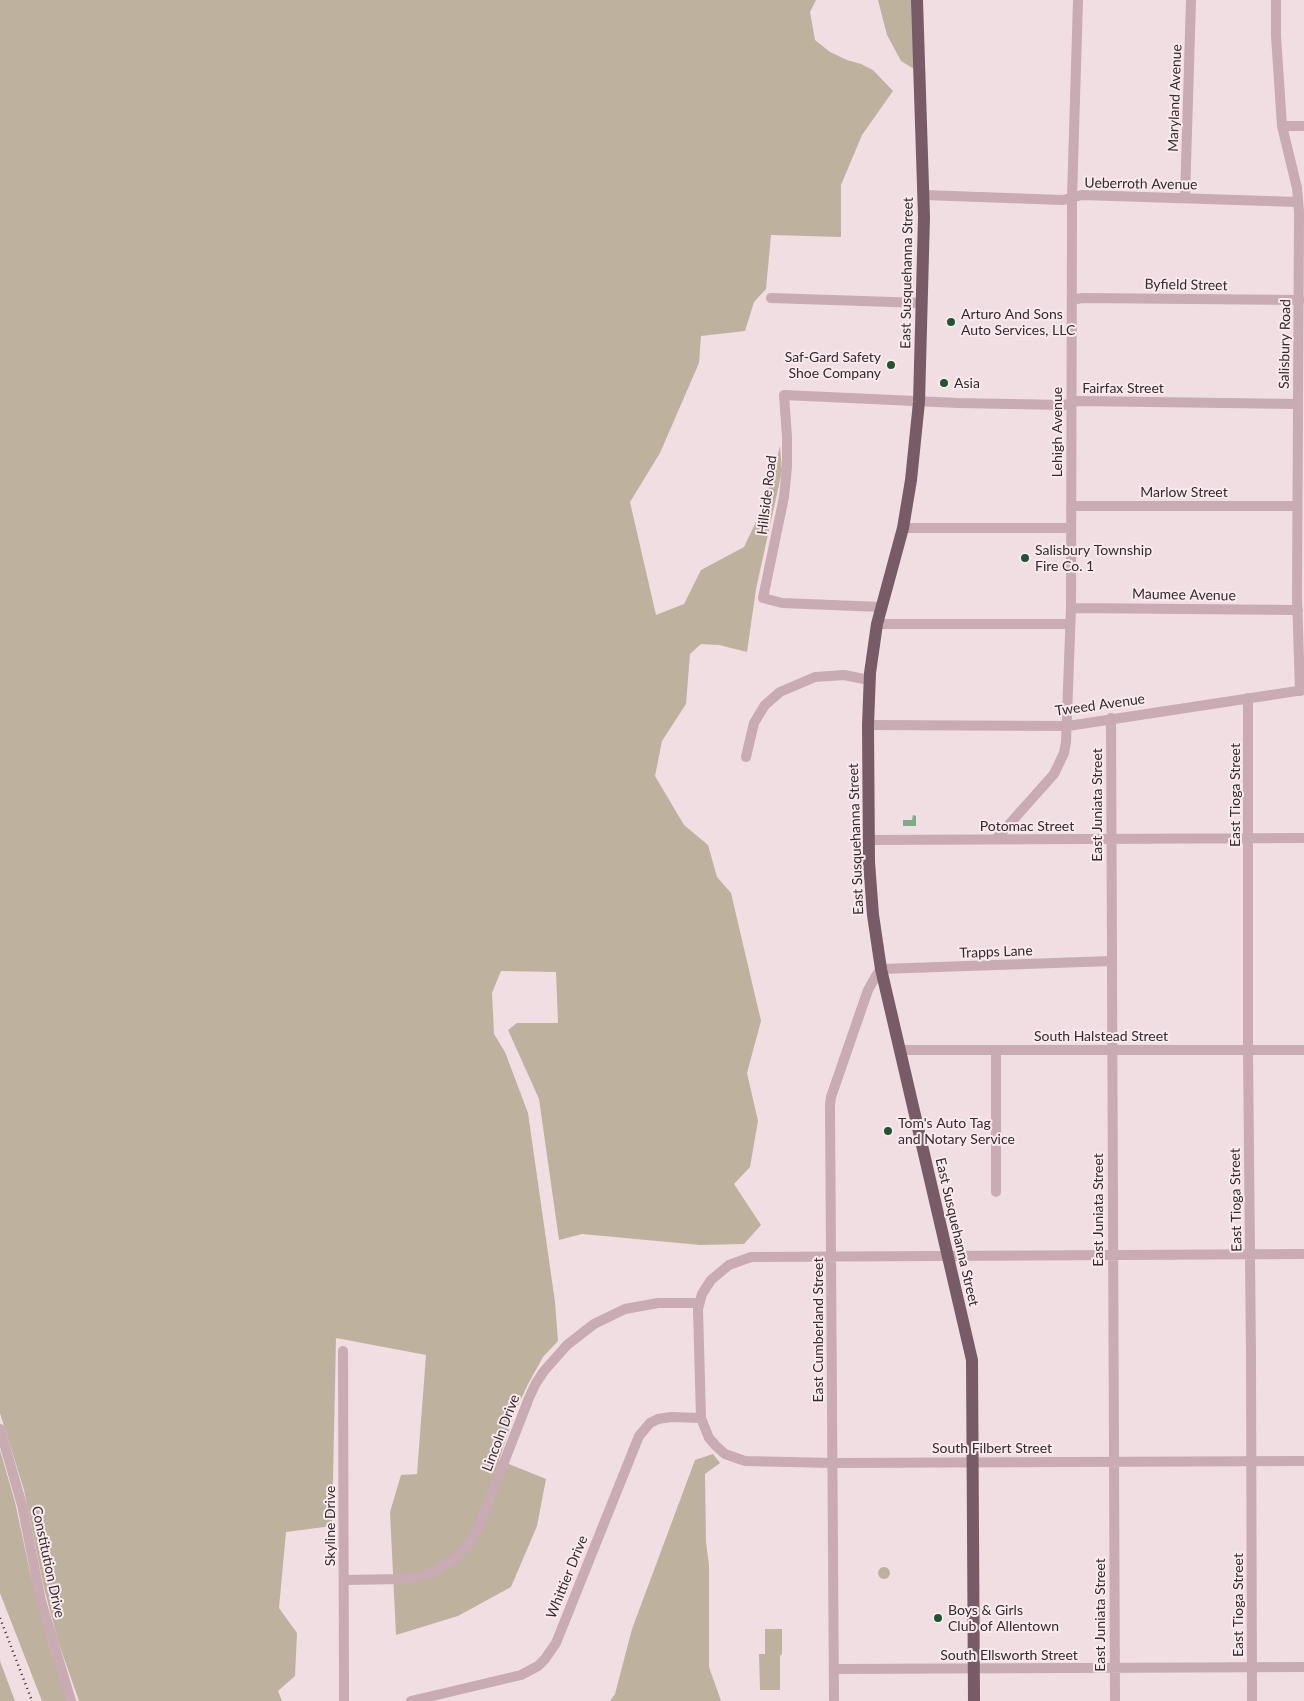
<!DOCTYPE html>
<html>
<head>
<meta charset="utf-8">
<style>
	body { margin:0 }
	canvas { display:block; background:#f0dee2 }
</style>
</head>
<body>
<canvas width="1304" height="1701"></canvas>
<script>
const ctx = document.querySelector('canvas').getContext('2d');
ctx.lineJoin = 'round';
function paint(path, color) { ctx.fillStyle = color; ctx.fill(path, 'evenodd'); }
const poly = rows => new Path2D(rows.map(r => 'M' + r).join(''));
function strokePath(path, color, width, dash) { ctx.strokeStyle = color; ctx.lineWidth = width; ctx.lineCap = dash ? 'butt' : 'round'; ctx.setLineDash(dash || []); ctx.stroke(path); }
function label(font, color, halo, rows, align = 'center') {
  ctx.font = font + ' Lato,sans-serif'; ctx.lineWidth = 4; ctx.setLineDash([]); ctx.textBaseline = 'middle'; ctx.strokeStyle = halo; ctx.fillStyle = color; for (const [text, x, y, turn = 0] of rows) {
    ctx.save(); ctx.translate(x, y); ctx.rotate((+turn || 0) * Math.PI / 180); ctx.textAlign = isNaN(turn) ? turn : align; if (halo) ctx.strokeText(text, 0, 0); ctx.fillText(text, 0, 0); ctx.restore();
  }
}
paint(poly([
	[0,0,816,0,810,12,815,40,830,52,847,60,861,64,873,70,893,91,862,135,841,185,841,237,771,235,766,289,754,302,745,331,701,336,699,363,660,453,630,502,656,615,684,604,701,570,744,547,764,505,780,446,782,471,756,589,747,652,719,645,701,644,690,654,686,704,662,741,655,776,684,825,708,845,717,877,731,893,761,1021,747,1073,758,1121,750,1167,734,1184,761,1225,744,1244,700,1245,582,1234,559,1240,539,1099,508,1030,517,1023,558,1023,556,972,501,971,492,993,494,1034,505,1052,528,1113,555,1302,558,1341,543,1357,528,1384,515,1412,499,1460,546,1479,537,1526,511,1587,458,1616,396,1635,390,1512,401,1475,417,1474,426,1355,336,1338,332,1526,286,1532,279,1608,297,1633,295,1676,278,1691,282,1701,79,1701,58,1641,44,1588,24,1490,0,1413],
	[878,0,917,0,919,72,901,61,887,35],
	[0,1450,15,1502,30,1572,49,1645,67,1701,42,1701,0,1593],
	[713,1454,720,1463,705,1474,706,1542,709,1565,709,1667,721,1701,610,1701,615,1694,632,1629,695,1460],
	'878 1573a6 6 0 1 1 12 0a6 6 0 1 1-12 0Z',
	[765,1629,782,1629,782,1654,780,1656,780,1690,760,1690,759,1654,765,1654],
	[0,1661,15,1701,0,1701]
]), '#beb29f');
paint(poly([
	[913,815,916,816,916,826,903,826,903,820,912,820]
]), '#7fab8c');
strokePath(poly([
	[1276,0,1276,36,1282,126,1297,188,1299,212,1297,597,1300,691],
	[1282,126,1304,126],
	[924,195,1063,200,1082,195,1298,202],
	[1185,198,1191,0],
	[771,298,922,303],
	[1072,300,1082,298,1300,300],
	[1071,506,1297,506],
	[903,528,1071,528],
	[881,607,782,603,763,598,784,497,787,467,787,437,784,395,958,403,1064,405,1077,401,1298,404],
	[1071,608,1298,610],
	[877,624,1070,624],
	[1248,698,1248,1049,1251,1357,1252,1701],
	[1111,718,1115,1701],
	[868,725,1068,726,1304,690],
	[746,757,754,723,760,713,765,705,780,692,815,677,844,675,869,680],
	[996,839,1054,774,1064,753,1066,742,1071,608,1072,198,1078,0],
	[869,840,1304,838],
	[899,1050,1304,1050],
	[996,1050,996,1192],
	[1304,1254,751,1257,729,1265,711,1280,702,1294,698,1309,701,1418,709,1438,716,1446,725,1454,745,1461,833,1463,1304,1461],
	[343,1351,344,1701],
	[0,1429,22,1505,41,1601,71,1701],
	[344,1580,404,1579,419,1577,431,1573,453,1560,470,1543,478,1529,529,1398,536,1383,544,1371,567,1345,594,1324,625,1309,658,1303,699,1303],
	[834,1669,1304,1667],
	[411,1701,521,1675,538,1666,545,1659,556,1643,639,1436,650,1423,658,1419,671,1417,701,1418],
	[834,1701,830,1105,831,1097,868,990,876,976,881,969,1112,961]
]), '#c8abb3', 10);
strokePath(poly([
	[917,0,924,217,919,402,911,480,903,528,877,624,870,673,868,725,869,862,873,915,881,969,972,1360,974,1701]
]), '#775c67', 12);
strokePath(poly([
	[0,1618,32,1701]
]), '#36292f', 2.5, [1, 4]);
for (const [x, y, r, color] of [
	[951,322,5,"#225432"],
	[891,365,5,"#225432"],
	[944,383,5,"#225432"],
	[1025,558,5,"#225432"],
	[888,1131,5,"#225432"],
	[938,1618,5,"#225432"]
]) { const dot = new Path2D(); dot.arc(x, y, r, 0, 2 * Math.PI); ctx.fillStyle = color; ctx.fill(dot); strokePath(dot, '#f8eaed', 2); }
label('14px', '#36292f', '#f8eaed', [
	["Maryland Avenue",1175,98,-88],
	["Ueberroth Avenue",1141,184,1],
	["East Susquehanna Street",907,273,-89],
	["Byfield Street",1186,285,1],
	["Salisbury Road",1285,344,-89],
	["Fairfax Street",1123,388],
	["Lehigh Avenue",1057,432,-90],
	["Marlow Street",1184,492],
	["Hillside Road",767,495,-83],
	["Maumee Avenue",1184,595,1],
	["Tweed Avenue",1100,705,-8],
	["East Tioga Street",1235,795,-90],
	["East Juniata Street",1097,805,-90],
	["Potomac Street",1027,826],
	["East Susquehanna Street",856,839,-92],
	["Trapps Lane",996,952,-2],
	["South Halstead Street",1101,1036],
	["East Tioga Street",1236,1200,-91],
	["East Juniata Street",1098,1210,-90],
	["East Susquehanna Street",957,1232,77],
	["East Cumberland Street",818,1330,-90],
	["Lincoln Drive",501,1433,-69],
	["South Filbert Street",992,1448],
	["Skyline Drive",330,1526,-90],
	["Constitution Drive",48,1562,78],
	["Whittier Drive",567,1577,-68],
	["East Tioga Street",1238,1605,-90],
	["East Juniata Street",1100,1615,-90],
	["South Ellsworth Street",1009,1655]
]);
label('14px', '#36292f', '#f8eaed', [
	["Arturo And Sons",961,314],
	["Auto Services, LLC",961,330],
	["Saf-Gard Safety",881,357,"right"],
	["Shoe Company",881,373,"right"],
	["Asia",954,383],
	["Salisbury Township",1035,550],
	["Fire Co. 1",1035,566],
	["Tom's Auto Tag",898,1123],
	["and Notary Service",898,1139],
	["Boys & Girls",948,1610],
	["Club of Allentown",948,1626]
], 'left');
</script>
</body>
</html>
